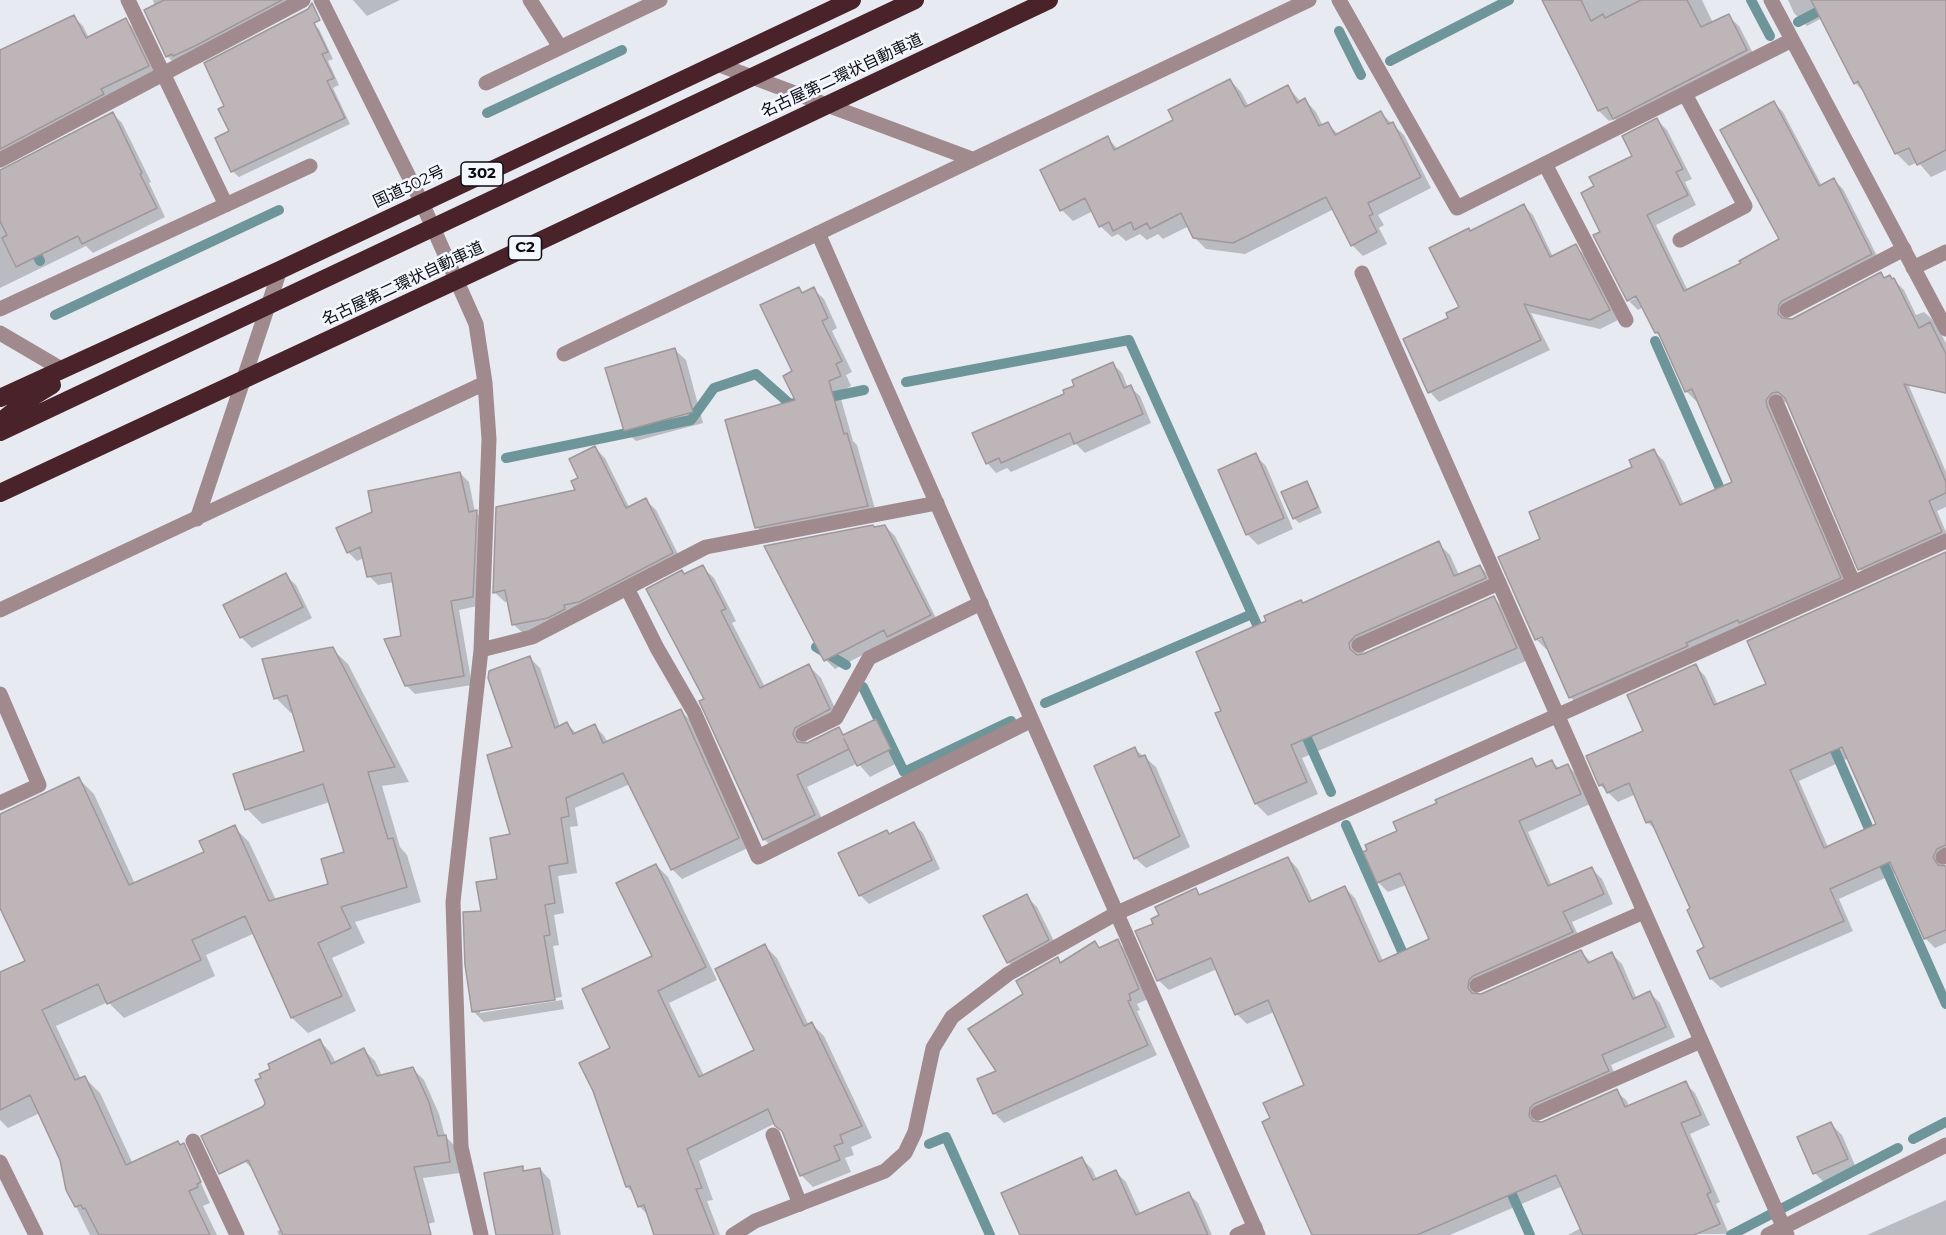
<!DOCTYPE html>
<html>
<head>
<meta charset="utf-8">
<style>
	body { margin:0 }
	canvas { display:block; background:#e7eaf1 }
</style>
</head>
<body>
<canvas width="1946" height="1235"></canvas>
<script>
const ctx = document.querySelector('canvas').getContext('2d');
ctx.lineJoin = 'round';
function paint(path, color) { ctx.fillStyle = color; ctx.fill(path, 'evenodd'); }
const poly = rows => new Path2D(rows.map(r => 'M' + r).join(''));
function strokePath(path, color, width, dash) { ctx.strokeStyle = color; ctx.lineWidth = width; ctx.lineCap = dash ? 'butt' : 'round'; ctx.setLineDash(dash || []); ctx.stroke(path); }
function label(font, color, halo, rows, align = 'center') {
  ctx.font = font + ' Montserrat,"Noto Sans JP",sans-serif'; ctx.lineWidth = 5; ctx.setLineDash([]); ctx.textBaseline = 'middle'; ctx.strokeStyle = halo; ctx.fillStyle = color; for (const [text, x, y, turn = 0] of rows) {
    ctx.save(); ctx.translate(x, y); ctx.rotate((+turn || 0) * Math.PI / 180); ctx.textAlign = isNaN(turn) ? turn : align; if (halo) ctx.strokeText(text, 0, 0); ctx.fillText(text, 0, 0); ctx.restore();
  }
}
paint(poly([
	[153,0,295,0,300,10,209,59,188,69,180,69,167,56],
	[353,0,400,0,367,16],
	[1551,0,1702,0,1713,23,1728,16,1739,26,1757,61,1625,129,1615,119,1609,121,1599,111],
	[1788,0,1946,0,1946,170,1931,177,1918,162,1909,166,1896,153,1867,95,1855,83,1822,18,1807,26,1794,13],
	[74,17,83,26,89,38,126,20,135,30,157,75,5,161,0,168,0,52],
	[312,23,319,29,333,59,328,61,339,85,333,88,350,124,239,177,232,171,231,132,226,106],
	[1230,80,1241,92,1249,107,1288,87,1301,102,1305,100,1316,112,1323,126,1328,124,1338,134,1381,113,1404,135,1431,188,1378,215,1384,225,1379,228,1387,244,1363,256,1352,245,1334,209,1245,254,1206,249,1194,237,1189,226,1163,239,1158,234,1147,240,1140,234,1126,241,1118,234,1112,237,1100,226,1093,211,1073,221,1062,210,1107,138,1118,149,1175,121],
	[1774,103,1783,112,1822,186,1834,180,1843,189,1881,264,1788,315,1788,320,1792,320,1881,274,1886,279,1894,280,1904,290,1916,315,1924,312,1934,321,1946,343,1946,351,1903,372,1946,472,1946,507,1937,511,1946,532,1946,544,1869,579,1860,569,1788,402,1782,403,1849,588,1580,706,1570,697,1549,648,1546,649,1536,639,1542,540,1654,451,1664,461,1684,505,1734,483,1698,400,1696,401,1686,391,1664,341,1656,333,1643,307,1638,310,1628,300,1602,232,1596,187,1634,157,1657,120,1667,130,1692,179,1685,182,1696,205,1656,225,1688,291,1743,264,1781,240],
	[1642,291,1643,294,1630,301,1630,298],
	[1550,636,1538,640,1538,637],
	[112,113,122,123,151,182,149,183,165,217,93,253,86,246,0,288,0,170,5,170],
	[1524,206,1533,215,1553,257,1575,246,1585,255,1618,320,1600,329,1531,313,1550,350,1439,402,1430,392,1450,319,1461,307,1471,232],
	[799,288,804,294,813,289,824,299,837,328,832,331,852,372,846,375,851,386,839,392,853,441,857,445,877,516,767,537,757,527,797,401,794,372],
	[675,350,686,360,703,423,636,441,625,431],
	[1113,364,1122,373,1128,388,1130,387,1140,396,1151,423,1085,453,1076,444,1011,472,1007,468,996,473,987,463,1075,387],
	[594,447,605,458,629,507,645,499,656,510,683,564,524,634,513,624,509,601,505,602,494,592,578,491,580,479],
	[1255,455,1266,466,1293,529,1258,545,1247,534],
	[460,473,469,482,475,512,485,521,482,605,459,610,472,685,415,694,406,685,403,638,394,582,378,585,369,576,364,558,357,561,348,552],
	[1306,483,1311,488,1322,513,1299,523,1294,518],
	[885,526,895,536,939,624,892,640,835,669,826,660,874,528],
	[1438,543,1450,555,1459,575,1480,566,1492,579,1367,648,1360,657,1494,598,1506,610,1528,660,1302,758,1318,794,1268,816,1256,804,1217,714,1223,711,1304,604],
	[1946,553,1946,861,1943,869,1946,867,1946,943,1935,948,1925,938,1896,873,1839,899,1853,931,1721,988,1711,979,1699,951,1706,948,1692,909,1657,831,1647,822,1636,794,1618,802,1600,785,1695,666,1705,676,1718,705,1768,685],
	[1849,758,1878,825,1828,847,1799,781],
	[702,567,714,578,736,621,732,623,765,687,809,666,821,678,841,721,807,740,805,745,839,729,845,736,876,721,888,733,901,761,870,777,858,763,807,787,826,827,776,851,764,839,701,702,706,700,685,576],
	[285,575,296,585,312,618,252,648,241,637],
	[332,649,348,664,409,782,382,786,400,847,407,855,421,902,355,922,365,943,332,958,356,1011,308,1033,292,1018,255,933,206,955,215,976,124,1018,108,1002,56,1026,81,1079,85,1078,100,1093,133,1164,190,1159,210,1203,203,1206,217,1235,90,1235,68,1190,61,1159,40,1113,8,1128,0,1120,0,974,27,962,0,905,0,816,79,779,94,794,135,884,206,852,234,827,249,842,276,900,330,885,346,853,330,802,262,824,247,809,306,752,294,712,291,713,276,698],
	[530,658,540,668,560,727,567,724,577,734,595,726,604,736,608,743,681,711,691,721,748,848,682,879,672,869,630,784,575,808,578,826,570,827,577,873,558,876,564,913,554,915,559,945,553,946,562,997,480,1010,480,1013,562,1000,564,1009,484,1022,474,1012,466,965,483,912,499,880,512,836,514,748],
	[1135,749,1156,767,1190,847,1146,868,1135,858],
	[1532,760,1539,767,1552,762,1560,769,1568,766,1578,776,1590,804,1528,832,1552,886,1592,869,1602,879,1613,904,1572,922,1582,943,1478,990,1478,995,1481,995,1581,952,1592,963,1612,954,1622,964,1637,999,1650,993,1660,1003,1675,1037,1611,1065,1618,1081,1539,1118,1539,1123,1542,1123,1616,1091,1627,1101,1629,1107,1685,1083,1695,1093,1710,1125,1690,1134,1720,1202,1716,1204,1729,1234,1568,1235,1581,1228,1563,1186,1450,1235,1313,1235,1272,1119,1306,1086,1274,1012,1247,1024,1237,1014,1217,969,1169,990,1158,980,1155,924,1196,890,1201,896,1288,858,1298,869,1313,902,1345,888,1355,898,1383,961,1431,940,1406,885,1388,892,1378,882,1399,832],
	[914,824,923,833,940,869,869,904,860,895,887,831,891,835],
	[656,865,668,877,717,980,669,1003,704,1076,756,1051,765,946,777,958,809,1026,812,1024,824,1036,872,1138,851,1147,854,1155,845,1158,851,1172,813,1187,801,1175,784,1132,776,1123,699,1161,713,1200,707,1201,720,1235,656,1235,650,1217,639,1206,634,1194,627,1187,612,1049,654,956],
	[1026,896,1037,907,1059,951,1019,973,1008,962,985,917],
	[1117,941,1127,951,1148,999,1137,1004,1140,1010,1137,1011,1157,1055,1004,1123,994,1113,998,1072,1025,995,1057,959,1062,964,1095,943,1100,949],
	[320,1041,330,1052,336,1063,364,1050,375,1061,382,1076,413,1069,424,1080,439,1114,445,1136,456,1147,460,1173,423,1178,435,1222,421,1226,423,1235,279,1235,277,1231,282,1229,256,1172,244,1161,267,1105],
	[1831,1124,1842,1135,1857,1170,1825,1184,1815,1173,1799,1138],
	[1082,1159,1092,1169,1097,1180,1116,1172,1126,1182,1141,1215,1188,1193,1198,1203,1212,1235,1021,1235],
	[522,1168,526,1172,540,1169,550,1180,561,1235,505,1235],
	[1946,1200,1946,1235,1867,1235]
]), '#0003');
strokePath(poly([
	[1751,0,1770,36],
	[1798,22,1840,0],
	[1339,31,1361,75],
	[1390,61,1509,0],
	[487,113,622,50],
	[31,243,40,261],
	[55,315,279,210],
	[1655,341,1725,500],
	[906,382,1129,340,1262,636],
	[820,399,864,390],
	[506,458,691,420,714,388,756,374,790,404,801,402],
	[816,647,846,665],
	[863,687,904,772,1011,721],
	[1045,703,1252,614],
	[1302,727,1331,792],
	[1829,737,1873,838],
	[1346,825,1408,965],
	[1879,853,1946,1004],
	[1913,1139,1946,1122],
	[929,1144,946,1137,990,1235],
	[1506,1181,1530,1235],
	[1731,1235,1898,1148]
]), '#6e969a', 10);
const building = poly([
	[164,0,282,0,195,46,173,56,172,54,166,57,144,10,164,0],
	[1542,0,1581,0,1591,21,1603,14,1605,18,1641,0,1687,0,1701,27,1729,14,1747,50,1613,119,1607,107,1598,111,1542,0],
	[1811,0,1946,0,1946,150,1917,165,1909,148,1895,154,1858,81,1854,84,1811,0],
	[312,3,320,20,314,23,328,52,322,54,334,78,327,81,345,118,231,172,215,138,229,131,218,109,224,106,204,63,308,9,312,3],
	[74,15,86,38,126,18,149,66,101,89,104,94,0,149,0,50,74,15],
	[1230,79,1245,107,1288,85,1297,103,1305,98,1319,126,1328,122,1335,135,1381,111,1388,124,1393,122,1421,177,1368,203,1373,214,1369,216,1377,232,1351,246,1326,197,1233,243,1193,238,1181,213,1150,229,1147,223,1134,230,1131,222,1113,231,1109,222,1099,227,1085,198,1060,211,1040,170,1108,136,1114,150,1173,120,1168,110,1230,79],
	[1774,101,1819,186,1834,178,1872,254,1782,301,1779,305,1778,314,1782,318,1792,319,1881,272,1884,278,1890,275,1892,279,1894,278,1919,328,1930,322,1946,354,1946,393,1904,384,1946,482,1946,493,1929,501,1942,532,1858,570,1785,398,1778,392,1772,393,1766,400,1767,406,1841,578,1739,623,1738,620,1686,643,1688,646,1569,698,1542,637,1535,640,1498,557,1540,539,1529,512,1632,467,1629,460,1654,449,1680,505,1732,482,1692,389,1685,392,1658,332,1655,333,1636,296,1627,301,1593,235,1600,232,1581,193,1594,186,1589,177,1632,156,1622,136,1657,118,1683,169,1676,172,1688,195,1647,215,1684,291,1741,263,1739,261,1779,239,1720,130,1774,101],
	[113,112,142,173,140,174,157,208,82,244,78,236,16,267,2,238,7,235,0,221,0,170,113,112],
	[1524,204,1550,257,1576,244,1610,310,1590,320,1524,304,1541,340,1428,393,1403,339,1448,318,1446,313,1459,307,1429,248,1469,228,1470,231,1524,204],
	[799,287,802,293,814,287,828,318,822,321,842,361,836,364,841,376,829,381,844,434,847,433,868,506,755,528,725,420,795,400,783,376,792,371,760,305,799,287],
	[675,348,693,412,624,431,605,368,675,348],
	[1113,362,1124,388,1131,385,1143,414,1074,444,1070,433,1001,463,999,458,986,464,972,433,1064,394,1063,390,1074,386,1072,380,1113,362],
	[595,446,626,508,646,498,673,553,579,602,564,605,565,609,548,618,512,625,505,590,493,593,496,507,575,490,571,481,578,478,569,459,595,446],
	[1256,453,1284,518,1246,535,1218,470,1256,453],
	[460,472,469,512,477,510,473,597,451,601,464,676,405,686,384,639,401,636,391,573,367,577,360,547,347,553,336,528,372,512,368,491,460,472],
	[1307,481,1318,507,1293,519,1281,492,1307,481],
	[873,525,874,527,885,525,931,615,887,637,884,630,824,661,764,546,873,525],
	[1439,541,1454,576,1480,565,1486,578,1355,636,1349,643,1350,649,1357,655,1363,654,1494,596,1517,648,1291,745,1307,782,1255,804,1215,713,1221,711,1196,652,1266,621,1264,616,1301,600,1303,603,1439,541],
	[1946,552,1946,845,1937,849,1933,857,1938,865,1946,866,1946,930,1924,939,1890,862,1830,889,1844,921,1710,979,1697,951,1704,947,1687,910,1690,908,1651,821,1646,823,1629,783,1607,793,1603,784,1599,786,1586,756,1643,731,1627,695,1696,664,1714,705,1766,684,1747,641,1946,552],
	[1842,747,1876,824,1824,848,1790,770,1842,747],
	[703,565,726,609,721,611,760,688,809,664,830,709,795,728,793,734,797,742,807,743,839,727,843,735,876,719,891,749,857,766,844,739,849,749,797,775,815,815,763,840,699,701,704,699,646,589,682,570,684,574,703,565],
	[286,573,303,607,240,638,223,605,286,573],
	[333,647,395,767,368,772,388,839,393,838,407,887,341,907,351,928,318,943,342,996,291,1018,245,916,192,940,201,960,107,1004,98,984,42,1010,75,1080,85,1076,126,1165,178,1141,180,1145,184,1143,201,1182,197,1184,198,1187,189,1191,210,1235,99,1235,85,1208,83,1209,81,1205,75,1207,66,1190,60,1160,30,1095,0,1110,0,972,25,961,0,908,0,814,79,777,129,885,204,852,199,841,235,825,269,901,328,884,321,859,344,852,323,784,245,810,233,774,304,751,287,695,274,699,262,659,333,647],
	[530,656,555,728,567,722,573,734,595,724,603,743,681,709,739,838,671,870,623,773,566,798,569,816,561,818,568,863,549,866,555,903,545,905,550,935,544,936,555,1000,472,1012,465,965,463,912,481,911,476,882,497,879,490,838,510,834,487,755,512,747,488,678,489,671,530,656],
	[1135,747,1139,757,1145,755,1180,836,1134,859,1094,766,1135,747],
	[1532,758,1536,767,1552,760,1556,769,1568,764,1581,794,1519,821,1548,886,1592,867,1604,894,1563,912,1573,932,1473,976,1469,980,1468,988,1472,993,1481,994,1581,950,1588,963,1612,952,1633,999,1650,991,1666,1027,1602,1055,1609,1071,1534,1104,1530,1108,1529,1116,1533,1121,1542,1122,1617,1089,1625,1107,1686,1081,1701,1115,1681,1123,1711,1192,1707,1194,1720,1224,1694,1235,1583,1235,1556,1175,1417,1235,1312,1235,1262,1122,1270,1118,1263,1103,1304,1085,1268,1000,1235,1015,1211,958,1157,981,1135,931,1153,924,1151,919,1159,915,1155,907,1196,888,1199,895,1288,857,1309,902,1345,886,1379,962,1429,939,1400,873,1377,883,1363,852,1367,850,1365,845,1397,831,1393,822,1437,803,1435,800,1532,758],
	[914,822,932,860,859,896,838,853,887,830,889,834,914,822],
	[656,864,706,967,658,991,699,1077,754,1050,715,969,765,944,804,1026,812,1022,862,1126,840,1135,843,1143,834,1146,840,1160,800,1176,782,1131,775,1126,768,1109,687,1149,702,1188,696,1189,714,1235,654,1235,644,1205,638,1207,630,1186,626,1187,593,1091,579,1063,610,1048,582,989,652,956,616,883,656,864],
	[1027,894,1049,940,1007,963,983,916,1027,894],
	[1118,939,1139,989,1129,994,1131,1000,1128,1001,1148,1045,993,1114,977,1079,996,1071,968,1029,1023,994,1016,981,1058,957,1060,963,1095,941,1099,948,1118,939],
	[320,1039,331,1064,364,1048,377,1076,413,1067,429,1102,438,1136,446,1135,450,1162,414,1167,431,1235,283,1235,248,1160,219,1174,201,1136,262,1107,265,1104,264,1100,255,1080,261,1078,259,1074,270,1069,268,1064,320,1039],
	[1831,1122,1848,1159,1813,1174,1797,1137,1831,1122],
	[1082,1157,1093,1180,1116,1170,1136,1215,1189,1192,1208,1235,1020,1235,1001,1193,1082,1157],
	[523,1166,523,1171,540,1168,553,1235,496,1235,484,1173,523,1166]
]);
paint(building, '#bdb5b8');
strokePath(building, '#9f979a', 1.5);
strokePath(poly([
	[1545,164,1626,320],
	[1680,240,1745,206,1685,94],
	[1787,310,1904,249],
	[1776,402,1853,582],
	[1359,645,1499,583],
	[0,694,39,785,0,803],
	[803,734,836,718,869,658,981,603],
	[1943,857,1946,855],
	[1477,985,1644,912],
	[1538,1113,1701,1041],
	[773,1135,800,1204],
	[193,1141,237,1235],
	[1237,1235,1255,1227]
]), '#a08a8d', 15);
strokePath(poly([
	[128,0,226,205],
	[321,0,422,203,476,324,485,383,489,439,481,650,453,902,461,1147,481,1235],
	[530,0,560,47],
	[1339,0,1457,208,1792,40],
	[1771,0,1946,329],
	[717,64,972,159],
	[486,83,660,0],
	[0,160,303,0],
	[818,233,1258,1235],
	[1913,268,1946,252],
	[1362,273,1787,1235],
	[0,309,310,166],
	[0,333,63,370],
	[564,354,1309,0],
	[197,519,280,270],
	[627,588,657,648,694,712,758,857,1032,720],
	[0,610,485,383],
	[481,650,532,637,706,547,937,503],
	[0,1162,36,1235],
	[733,1235,755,1221,885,1171,905,1153,915,1132,933,1048,952,1017,1008,974,1117,913,1946,541],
	[1768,1235,1946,1145]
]), '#a08a8d', 15);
strokePath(poly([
	[0,398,280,270,852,0],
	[0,422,29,399,52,385],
	[0,432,915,0],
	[0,493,487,266,1049,0]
]), '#492329', 18);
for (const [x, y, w] of [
	[482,174,42],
	[525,248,33]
]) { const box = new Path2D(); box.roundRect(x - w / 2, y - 12, w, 24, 4.5); ctx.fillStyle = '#f4f7ff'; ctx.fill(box); strokePath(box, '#0c0d10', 1.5); }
label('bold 15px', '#0c0d10', null, [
	["302",482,174],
	["C2",525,248]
]);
label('16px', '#0c0d10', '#f4f7ff', [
	["名古屋第二環状自動車道",842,76,-25],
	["国道302号",409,187,-25],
	["名古屋第二環状自動車道",403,284,-25]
]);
</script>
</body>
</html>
